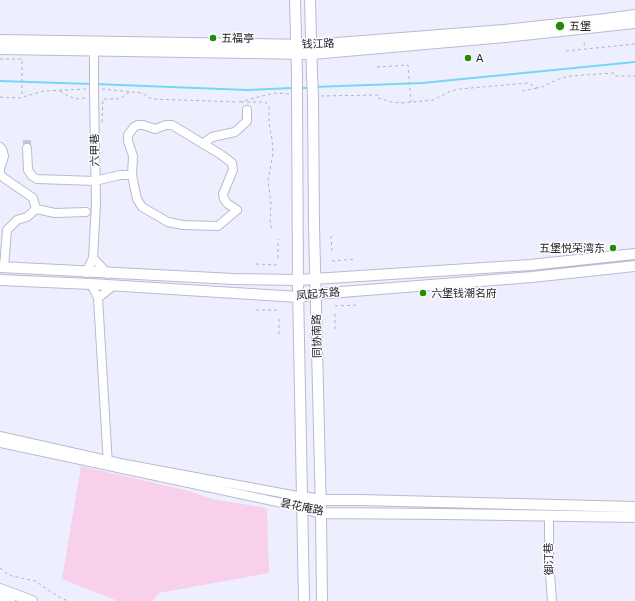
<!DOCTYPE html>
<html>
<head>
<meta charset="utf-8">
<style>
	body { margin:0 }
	canvas { display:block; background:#edefff }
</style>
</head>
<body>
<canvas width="635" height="601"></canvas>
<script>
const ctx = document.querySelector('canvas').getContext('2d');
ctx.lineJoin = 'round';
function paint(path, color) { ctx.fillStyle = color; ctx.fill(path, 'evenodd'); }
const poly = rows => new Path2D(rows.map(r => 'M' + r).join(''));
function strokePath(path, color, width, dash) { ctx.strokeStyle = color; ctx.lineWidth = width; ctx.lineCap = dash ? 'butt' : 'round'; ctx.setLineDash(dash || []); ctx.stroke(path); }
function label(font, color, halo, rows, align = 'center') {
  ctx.font = font + ' Lato,"Noto Sans SC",sans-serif'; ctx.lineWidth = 3; ctx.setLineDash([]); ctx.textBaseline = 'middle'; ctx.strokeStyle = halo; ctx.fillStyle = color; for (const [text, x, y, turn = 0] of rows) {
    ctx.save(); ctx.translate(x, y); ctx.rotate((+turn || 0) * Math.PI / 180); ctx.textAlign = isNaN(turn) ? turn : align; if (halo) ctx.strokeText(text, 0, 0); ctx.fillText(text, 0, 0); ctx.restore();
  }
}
paint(poly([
	[81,466,189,491,212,499,267,508,269,573,159,593,152,601,118,601,62,579]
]), '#f9d0ec');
strokePath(poly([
	[0,81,91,84],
	[95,84,247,90,293,88],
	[315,87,422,83,635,62],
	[299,88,309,88]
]), '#78d5fa', 2);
strokePath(poly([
	[27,148,27,139]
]), '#c5c7d5', 8, [8, 4]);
const minor = poly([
	[94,46,94,69],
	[203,144,212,137,235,132,247,121,247,110],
	[0,147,2,149,4,156,0,169,0,174,4,178,33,198,36,209],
	[27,148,28,170,32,176,37,179,95,181,120,175,132,175,137,199,142,207,168,222,183,225,218,226,237,210,228,204,224,199,223,194,233,170,232,163,220,154,172,125,166,125,155,129,143,125,138,125,134,127,128,135,128,141,133,156,132,175],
	[93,258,108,274],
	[4,267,7,230,17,220,27,217,36,209,55,213,86,212],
	[86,273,93,258,96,204,94,91],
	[91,284,98,298,108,465],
	[98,298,113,286],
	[0,436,120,463,303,497],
	[0,443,282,503,303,508],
	[549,516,549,559,552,601]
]);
const major = poly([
	[295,0,297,75],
	[310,0,312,76],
	[0,40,311,45,504,30,606,19,635,15],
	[0,49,312,54,505,37,635,23],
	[297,96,298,288,304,601],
	[313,97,314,225,321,513,322,601],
	[0,267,234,279,298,280,530,265,635,254],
	[0,280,91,284,299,297,316,294,532,277,635,266],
	[303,497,320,500,360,500,635,507],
	[303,508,321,513,444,514,635,517],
	[0,589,32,601]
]);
const highway = poly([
	[0,597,9,601]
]);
strokePath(minor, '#b9bbcf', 10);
strokePath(major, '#b9bbcf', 12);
strokePath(highway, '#b9bbcf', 14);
strokePath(poly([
	[584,42,585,48],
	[566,51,635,44],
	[464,58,480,56],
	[0,59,22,59,22,96],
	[377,67,408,65,411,102],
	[102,89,142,93,152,99,238,102],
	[60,91,68,96,76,99,86,98],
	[522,91,538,88],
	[321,96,378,95,378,98,392,102,402,103,433,100,451,91,460,89,528,83,538,88,542,87,561,78,571,76,614,73,616,76,635,76],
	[0,97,19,98,44,91,86,89],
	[239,102,274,93,289,94],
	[241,102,265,102,269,106,269,124,272,139,273,153,268,181,271,203,270,220,272,231],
	[102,122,103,99,117,99,122,97,130,92],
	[331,236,332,253],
	[278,258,278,239],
	[332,261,355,259],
	[256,264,278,265],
	[335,306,358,305],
	[256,310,279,310],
	[279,319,279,334],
	[335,329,335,312],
	[0,568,6,573,12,576,35,581,59,597,68,601]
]), '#b0b2bf', 1, [3, 3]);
strokePath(minor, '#fff', 8);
strokePath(major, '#fff', 10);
strokePath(highway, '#fff', 12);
const minorBridge = poly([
	[94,69,94,91]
]);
const majorBridge = poly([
	[297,75,297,96],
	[312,76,313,97]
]);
strokePath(minorBridge, '#b9bbcf', 10, []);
strokePath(majorBridge, '#b9bbcf', 12, []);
strokePath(minorBridge, '#fff', 8);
strokePath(majorBridge, '#fff', 10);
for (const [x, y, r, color] of [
	[560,26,5,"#238c07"],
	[213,38,4,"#238c07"],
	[468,58,4,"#238c07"],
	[613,248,4,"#238c07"],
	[423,293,4,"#238c07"]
]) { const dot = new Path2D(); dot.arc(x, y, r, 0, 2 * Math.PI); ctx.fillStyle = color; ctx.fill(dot); strokePath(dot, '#fdfdfd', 1.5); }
label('11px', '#24252c', '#fdfdfd', [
	["五堡",569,26],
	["五福亭",221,38],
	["A",476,58],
	["五堡悦荣湾东",605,248,"right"],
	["六堡钱潮名府",431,293]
], 'left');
label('11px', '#24252c', '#fdfdfd', [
	["钱江路",318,44,-2],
	["六甲巷",95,150,-91],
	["凤起东路",318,294,-5],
	["同协南路",317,336,-91],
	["昙花庵路",302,507,12],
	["御汀巷",549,559,-92]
]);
</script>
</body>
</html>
